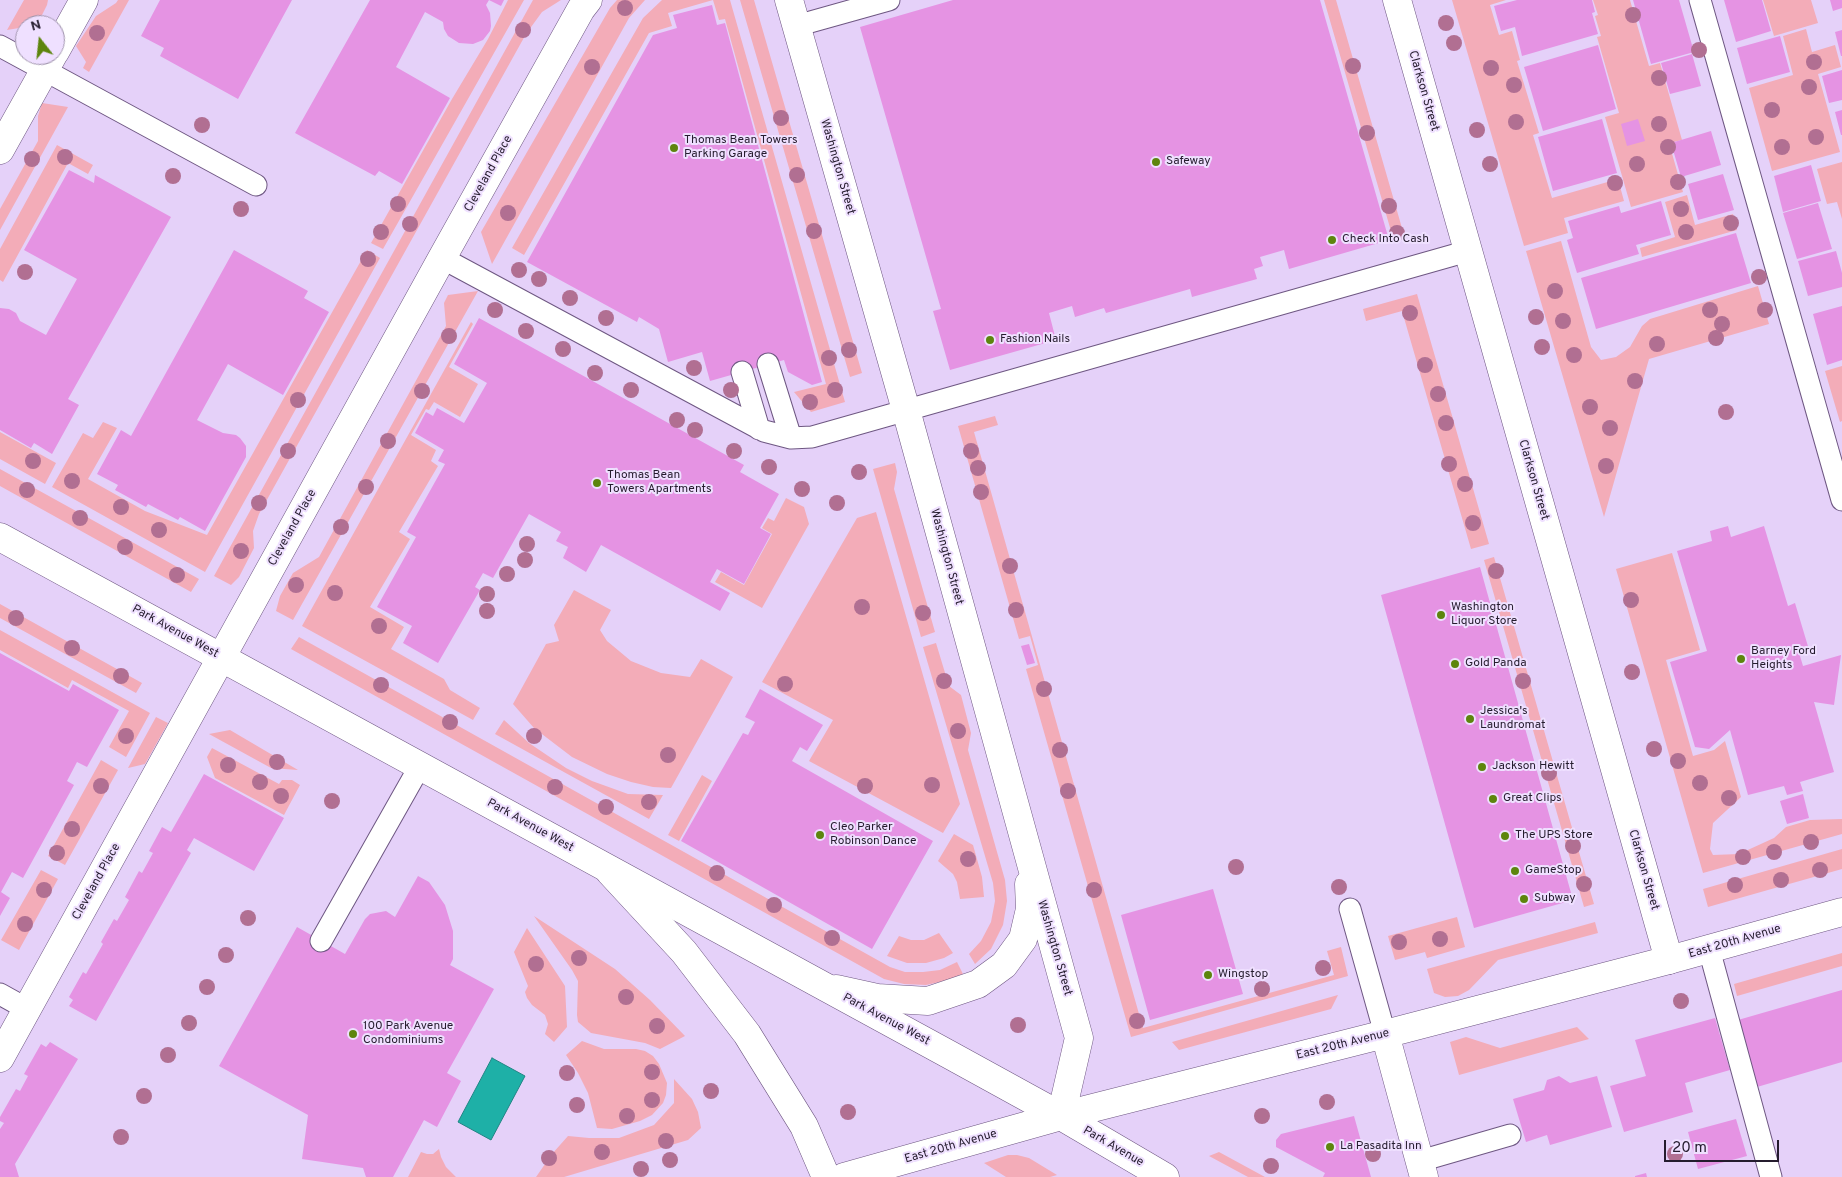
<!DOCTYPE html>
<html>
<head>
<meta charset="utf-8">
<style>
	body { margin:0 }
	#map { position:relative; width:1842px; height:1177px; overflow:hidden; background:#e5d1f9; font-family:Overpass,sans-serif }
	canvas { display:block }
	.north { position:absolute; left:15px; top:15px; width:50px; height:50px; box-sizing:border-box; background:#efe0ff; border:1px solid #9e92ab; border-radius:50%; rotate:344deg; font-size:14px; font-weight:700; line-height:20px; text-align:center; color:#251c2e }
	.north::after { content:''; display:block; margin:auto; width:18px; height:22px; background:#5d850d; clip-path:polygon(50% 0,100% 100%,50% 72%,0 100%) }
	.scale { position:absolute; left:1664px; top:1140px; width:115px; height:22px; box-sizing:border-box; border:2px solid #251c2e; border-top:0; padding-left:6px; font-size:15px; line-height:18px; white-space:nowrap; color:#251c2e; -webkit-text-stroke:4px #efe0ff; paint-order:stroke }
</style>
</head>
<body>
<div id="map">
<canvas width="1842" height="1177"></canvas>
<div class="north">N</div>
<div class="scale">20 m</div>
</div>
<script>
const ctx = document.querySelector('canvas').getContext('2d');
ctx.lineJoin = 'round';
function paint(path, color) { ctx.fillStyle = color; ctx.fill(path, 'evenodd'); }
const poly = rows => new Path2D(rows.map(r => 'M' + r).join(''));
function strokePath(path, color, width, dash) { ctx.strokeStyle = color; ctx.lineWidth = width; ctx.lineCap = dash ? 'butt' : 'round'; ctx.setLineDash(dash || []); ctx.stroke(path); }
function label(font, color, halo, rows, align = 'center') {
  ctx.font = font + ' Overpass,sans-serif'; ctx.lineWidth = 4; ctx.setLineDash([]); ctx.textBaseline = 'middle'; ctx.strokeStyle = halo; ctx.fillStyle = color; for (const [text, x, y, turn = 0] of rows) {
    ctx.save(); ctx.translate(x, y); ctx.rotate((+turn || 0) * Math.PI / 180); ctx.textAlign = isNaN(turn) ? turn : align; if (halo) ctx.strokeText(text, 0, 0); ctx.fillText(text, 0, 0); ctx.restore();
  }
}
paint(poly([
	[24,0,48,0,47,5,37,25,25,25,25,27,7,30],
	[118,0,129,0,89,72,83,68,86,62,76,46,96,16,116,3],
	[508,0,524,0,383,249,371,243,452,99,488,39],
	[533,0,561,0,542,12,526,34,259,514,253,531,254,548,239,577,231,585,214,576],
	[617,0,645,0,629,18,492,264,481,232,610,8],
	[662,0,730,0,845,402,811,412,794,392,826,384,725,19,719,20,713,0,668,13,672,26,649,33,524,255,512,248,643,18],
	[740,0,754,0,862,373,850,377],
	[1324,0,1336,0,1404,235,1393,238],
	[1452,0,1506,0,1490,5,1499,35,1512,31,1520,60,1517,61,1539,133,1533,135,1552,198,1618,179,1624,201,1564,218,1568,233,1524,246],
	[1593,0,1630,0,1649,66,1660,63,1682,140,1669,143,1683,192,1631,207,1605,117,1619,113,1597,37,1601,36,1595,16,1598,15],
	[1763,0,1811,0,1818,23,1774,36],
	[1806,29,1812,52,1835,45,1841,67,1818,74,1840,152,1772,171,1749,88,1793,75,1783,36],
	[42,103,68,107,0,230,0,209,38,141,38,116],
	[57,145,93,165,88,174,68,163,3,282,0,280,0,249],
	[1842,162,1842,219,1837,202,1827,204,1817,169],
	[1687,195,1695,225,1733,214,1737,230,1642,257,1640,248,1675,237,1665,202],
	[1561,241,1591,347,1601,360,1616,357,1630,347,1642,326,1650,319,1758,286,1769,324,1649,359,1604,517,1526,251],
	[367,250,380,258,205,572,52,487,83,433,93,438,103,422,117,428,88,479,145,511,207,535],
	[478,291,293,620,276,611,280,596,293,573,319,557,446,326,444,303,448,295],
	[1417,294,1489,544,1471,549,1402,311,1366,321,1363,309],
	[471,322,473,324,449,367,478,384,460,417,434,402,429,410,426,409,411,435,436,450,431,461,438,466,399,532,410,539,370,607,404,627,391,649,444,679,450,690,480,708,473,720,302,626],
	[1842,366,1842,421,1840,422,1825,371],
	[995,416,998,425,974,432,1143,1028,1334,975,1327,951,1341,947,1348,976,1131,1037,1026,669,1038,665,1030,636,1019,639,958,426],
	[0,432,56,463,45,484,0,459],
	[895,463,897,472,894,489,935,632,921,637,873,469],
	[0,469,199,579,191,592,0,486],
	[786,498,804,507,809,524,762,608,715,582,721,572,744,585,772,534,762,528,768,518,774,521],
	[876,512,960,804,943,833,809,761,833,720,762,682,857,518],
	[1672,553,1700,650,1666,660,1693,756,1714,750,1725,741,1741,797,1713,823,1710,849,1713,855,1739,854,1774,838,1786,827,1810,820,1842,819,1842,834,1703,873,1616,569],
	[1494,557,1594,904,1584,907,1484,560],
	[574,590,611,610,600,630,607,641,631,661,661,673,690,677,701,659,733,677,671,788,653,787,631,782,607,774,572,757,534,728,513,704,546,644,559,641,554,625],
	[0,604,142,683,136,693,0,618],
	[0,630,150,713,126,757,109,747,129,711,72,680,68,688,0,650],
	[299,637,890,967,905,972,923,972,940,970,957,962,963,974,944,981,926,985,904,984,884,979,291,649],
	[936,643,949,686,961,695,971,733,968,750,1005,880,1007,901,1003,925,991,949,975,964,969,954,981,941,991,922,995,901,993,883,923,647],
	[156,717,168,723,145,764,128,768],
	[504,720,529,743,566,768,592,781,628,794,663,795,649,819,495,734],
	[230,730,298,770,271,768,209,734],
	[212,748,279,784,282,780,292,780,300,785,284,815,215,778,207,757],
	[101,760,118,770,65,865,48,856],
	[702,775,712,781,679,841,668,835],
	[954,834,973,845,982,877,984,897,960,899,957,882,953,874,938,861],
	[1842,849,1842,869,1708,907,1703,889],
	[41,870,58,879,19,950,1,940],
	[534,916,615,969,650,1000,685,1036,660,1049,645,1043,591,1033,578,1022,577,1015,578,981,572,970],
	[1457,917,1465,947,1427,958,1425,952,1395,960,1388,936],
	[1595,922,1598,933,1498,960,1469,990,1458,996,1445,997,1434,993,1427,969],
	[527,928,565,986,567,1027,554,1042,545,1034,548,1024,545,1015,532,1005,527,998,525,992,528,986,514,952],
	[939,933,953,953,944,958,926,963,907,963,887,956,899,936,911,940,924,940],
	[1842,953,1842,966,1737,996,1734,984],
	[1338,995,1331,1009,1179,1050,1172,1042],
	[1577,1027,1589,1039,1459,1075,1450,1042,1466,1037,1500,1048],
	[582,1041,604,1049,636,1049,645,1051,653,1056,659,1064,667,1083,666,1095,663,1103,652,1115,640,1121,612,1129,597,1128,588,1093,578,1073,566,1055],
	[674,1079,692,1099,698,1112,701,1128,688,1140,564,1177,536,1177,552,1154,568,1136,589,1138,619,1138,654,1125,674,1103],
	[439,1149,441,1157,446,1167,456,1177,408,1177,421,1152,427,1154,433,1154],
	[1219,1152,1265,1177,1248,1177,1209,1156],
	[1008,1155,1017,1155,1029,1158,1057,1175,1050,1177,1006,1177,984,1163]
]), '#f3acb8');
const water = poly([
	[492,1058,525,1076,491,1140,458,1122,492,1058]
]);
paint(water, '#1eb0a7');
strokePath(water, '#208483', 1);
paint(poly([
	[160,0,292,0,238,99,160,56,164,48,141,36],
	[370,0,489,0,486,5,490,13,491,26,490,31,483,40,473,44,459,43,448,36,444,29,443,22,425,12,396,67,450,98,402,184,379,171,375,176,295,133],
	[489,0,504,0,501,6],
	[953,0,1320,0,1389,240,1289,269,1284,250,1260,257,1263,266,1254,269,1257,279,1192,297,1190,289,1106,313,1104,308,1075,317,1072,306,1049,313,1056,340,950,370,933,311,941,309,860,27],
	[1517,0,1592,0,1595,12,1592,13,1598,34,1522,56,1515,27,1501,31,1494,6],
	[1633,0,1679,0,1694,52,1651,64],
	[1724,0,1762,0,1771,31,1736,42],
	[1830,0,1842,0,1842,8,1833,11],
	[712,5,717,25,725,23,822,382,812,385,788,372,784,360,710,381,702,352,668,362,659,329,639,317,637,322,527,262,653,35,677,28,673,15],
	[1842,30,1842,56,1841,56,1835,32],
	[1780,36,1790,72,1747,84,1737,48],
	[1598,45,1616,109,1543,131,1524,67],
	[1692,54,1701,86,1670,94,1661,63],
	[1842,70,1842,100,1829,103,1822,76],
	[1842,110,1842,135,1841,135,1835,112],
	[1602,119,1617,173,1553,191,1538,137],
	[1638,119,1645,141,1627,146,1621,124],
	[1711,131,1721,165,1681,177,1671,143],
	[1811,165,1821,201,1783,212,1774,176],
	[69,170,94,183,95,175,171,217,68,399,79,405,52,454,34,443,31,448,0,430,0,308,9,309,16,313,20,321,46,335,77,279,24,250],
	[1723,174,1734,210,1698,220,1688,184],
	[1661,201,1671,235,1636,245,1639,254,1577,273,1567,240,1573,238,1568,221,1619,206,1621,213],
	[1818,203,1832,249,1797,259,1783,213],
	[1736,233,1751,283,1596,329,1581,278],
	[234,250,308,291,304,298,329,312,283,395,228,364,197,420,223,433,236,435,240,438,246,446,246,457,205,531,180,517,178,520,148,504,146,507,115,490,118,485,97,474,121,430,131,436],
	[1836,251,1842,273,1842,287,1808,296,1798,261],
	[1842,306,1842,360,1827,365,1813,314],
	[479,318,744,465,740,472,779,494,760,528,771,534,744,584,717,569,710,582,730,593,720,611,601,545,586,572,563,558,568,547,556,541,561,532,529,514,493,578,483,573,475,587,480,590,438,663,403,643,412,626,377,607,416,537,407,532,445,464,438,461,444,450,415,433,426,412,433,416,437,408,464,423,487,383,454,364],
	[1728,526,1731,537,1764,526,1788,606,1795,603,1810,653,1800,656,1803,666,1841,655,1834,705,1814,702,1834,772,1800,782,1803,791,1787,795,1784,786,1748,795,1730,730,1709,749,1695,747,1670,662,1707,651,1677,551,1712,541,1710,531],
	[1480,567,1573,900,1474,928,1381,595],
	[1029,644,1035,663,1027,665,1021,646],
	[0,653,69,691,73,684,119,710,87,767,77,762,67,781,74,785,23,878,12,872,1,892,10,898,0,916],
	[760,689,823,725,807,751,800,747,792,761,933,841,872,949,681,841,743,733,748,735,751,729,755,722,745,717],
	[204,774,284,818,254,871,194,838,187,850,191,853,96,1021,69,1006,73,1000,69,997,83,972,86,974,103,944,101,942,114,919,117,921,129,900,125,897,139,871,142,873,153,853,149,851,162,827,171,832],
	[1803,794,1809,818,1787,824,1780,801],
	[418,876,429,882,445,905,453,931,453,959,450,965,494,989,447,1073,461,1081,437,1127,424,1120,393,1177,366,1177,363,1168,302,1159,308,1115,219,1066,297,927,345,954,365,919,370,914,386,911,395,917],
	[1213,889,1243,994,1150,1020,1121,915],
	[1842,990,1842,1062,1757,1087,1738,1020],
	[1715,1018,1730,1070,1685,1083,1693,1112,1624,1132,1610,1086,1646,1076,1635,1040],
	[50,1042,78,1059,15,1164,19,1177,0,1177,0,1129,4,1123,0,1121,0,1117,16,1089,20,1091,28,1076,24,1074,41,1044,46,1047],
	[1559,1076,1570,1083,1597,1076,1612,1127,1550,1145,1547,1135,1526,1142,1513,1099,1544,1090,1547,1080],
	[1354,1116,1371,1177,1323,1177,1325,1173,1276,1147,1276,1140,1281,1134],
	[1736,1119,1747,1156,1698,1169,1688,1132],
	[1646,1173,1647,1177,1635,1177,1635,1176]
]), '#e593e3');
const service = poly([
	[1700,0,1842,500],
	[796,26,889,0],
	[0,46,256,185],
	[442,258,764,431,791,438,812,437,1468,251],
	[768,364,791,438],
	[742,372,759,429],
	[1350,909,1385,1034],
	[321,941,420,766],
	[1709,949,1771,1177],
	[0,994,27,1009],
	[1420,1161,1510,1135]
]);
const minor = poly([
	[1397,0,1669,960],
	[55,52,84,0],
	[0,150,53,55],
	[0,1058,442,258,581,9,588,0]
]);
const tertiary = poly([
	[789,0,906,410,1079,1038,1061,1116],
	[610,872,684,952,747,1034,804,1126,826,1177],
	[836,989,877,998,928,1001,978,984,1004,965,1023,939,1030,909,1029,884],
	[1385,1034,1424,1177],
	[844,1177,1061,1116,1385,1034,1669,960,1842,912]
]);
const secondary = poly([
	[0,537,950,1055,1061,1116,1165,1177]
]);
strokePath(service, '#6e5782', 23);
strokePath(minor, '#6e5782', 29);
strokePath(tertiary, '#6e5782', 29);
strokePath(secondary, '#6e5782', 29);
strokePath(service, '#fff', 21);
strokePath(minor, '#fff', 28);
strokePath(tertiary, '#fff', 28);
strokePath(secondary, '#fff', 28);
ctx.fillStyle = '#b16f92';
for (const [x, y] of [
	[625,8],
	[1633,15],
	[1446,23],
	[523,30],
	[97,33],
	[1454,43],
	[1699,50],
	[1814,62],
	[1353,66],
	[592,67],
	[1491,68],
	[1659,78],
	[1514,85],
	[1809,87],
	[1772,110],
	[781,118],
	[1516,122],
	[1659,124],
	[202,125],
	[1477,130],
	[1367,133],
	[1816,137],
	[1668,147],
	[1782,147],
	[65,157],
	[32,159],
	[1490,164],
	[1637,164],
	[797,175],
	[173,176],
	[1678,182],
	[1615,183],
	[398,204],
	[1389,206],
	[241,209],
	[1681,209],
	[508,213],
	[1731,223],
	[410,224],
	[814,231],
	[381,232],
	[1686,232],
	[1397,233],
	[368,259],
	[519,270],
	[25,272],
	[1759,277],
	[539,279],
	[1555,291],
	[570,298],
	[495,310],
	[1710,310],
	[1765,310],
	[1410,313],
	[1536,317],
	[606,318],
	[1563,321],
	[1722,324],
	[526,331],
	[449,336],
	[1716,338],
	[1657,344],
	[1542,347],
	[563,349],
	[849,350],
	[1574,355],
	[829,358],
	[1425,365],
	[694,368],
	[595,373],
	[1635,381],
	[631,390],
	[731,390],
	[835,390],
	[422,391],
	[1438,394],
	[298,400],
	[810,402],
	[1590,407],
	[1726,412],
	[677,420],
	[1446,423],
	[1610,428],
	[695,430],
	[388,441],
	[288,451],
	[734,451],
	[971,451],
	[33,461],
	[1449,464],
	[1606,466],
	[769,467],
	[978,468],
	[859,472],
	[72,481],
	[1465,484],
	[366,487],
	[802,489],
	[27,490],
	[981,492],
	[259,503],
	[837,503],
	[121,507],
	[80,518],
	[1473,523],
	[341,527],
	[159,530],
	[527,544],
	[125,547],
	[241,551],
	[525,560],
	[1010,566],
	[1496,571],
	[507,574],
	[177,575],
	[296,585],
	[335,593],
	[487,594],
	[1631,600],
	[862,607],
	[1016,610],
	[487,611],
	[923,613],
	[16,618],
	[379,626],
	[72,648],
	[1632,672],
	[121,676],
	[944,681],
	[1523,681],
	[785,684],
	[381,685],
	[1044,689],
	[450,722],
	[958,731],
	[126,736],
	[534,736],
	[1654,749],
	[1060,750],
	[668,755],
	[1678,761],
	[277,762],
	[228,765],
	[1549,773],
	[260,782],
	[1700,783],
	[932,785],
	[101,786],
	[865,786],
	[555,787],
	[1068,791],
	[281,796],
	[1729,798],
	[332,801],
	[649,802],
	[606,807],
	[72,829],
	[1811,842],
	[1573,846],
	[1774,852],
	[57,853],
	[1743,857],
	[968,859],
	[1236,867],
	[1820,870],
	[717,873],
	[1781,880],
	[1584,884],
	[1735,885],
	[1339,887],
	[44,890],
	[1094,890],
	[774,905],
	[248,918],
	[25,924],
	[832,938],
	[1440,939],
	[1399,942],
	[226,955],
	[579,958],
	[536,964],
	[1323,968],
	[207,987],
	[1262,989],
	[626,997],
	[1681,1001],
	[1137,1021],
	[189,1023],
	[1018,1025],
	[657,1026],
	[168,1055],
	[652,1072],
	[567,1073],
	[711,1091],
	[144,1096],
	[652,1100],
	[1327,1102],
	[577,1105],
	[848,1112],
	[627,1116],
	[1262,1116],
	[121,1137],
	[666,1141],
	[602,1152],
	[1373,1154],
	[1675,1154],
	[549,1158],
	[670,1160],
	[1271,1166],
	[641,1169]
]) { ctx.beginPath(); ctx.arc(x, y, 8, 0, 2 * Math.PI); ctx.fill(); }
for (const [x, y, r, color] of [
	[674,148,5,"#5d850d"],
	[1156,162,5,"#5d850d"],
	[1332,240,5,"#5d850d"],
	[990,340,5,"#5d850d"],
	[597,483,5,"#5d850d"],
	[1441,615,5,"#5d850d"],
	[1741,659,5,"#5d850d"],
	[1455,664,5,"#5d850d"],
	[1470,719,5,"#5d850d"],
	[1482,767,5,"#5d850d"],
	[1493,799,5,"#5d850d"],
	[820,835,5,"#5d850d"],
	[1505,836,5,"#5d850d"],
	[1515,871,5,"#5d850d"],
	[1524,899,5,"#5d850d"],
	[1208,975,5,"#5d850d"],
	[353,1034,5,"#5d850d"],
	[1330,1147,5,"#5d850d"]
]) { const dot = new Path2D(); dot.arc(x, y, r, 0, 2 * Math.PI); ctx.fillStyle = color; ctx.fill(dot); strokePath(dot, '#efe0ff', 2); }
label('12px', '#251c2e', '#efe0ff', [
	["Clarkson Street",1423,91,74],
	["Washington Street",837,167,74],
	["Cleveland Place",489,174,-61],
	["Clarkson Street",1533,480,74],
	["Cleveland Place",293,528,-61],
	["Washington Street",946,557,75],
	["Park Avenue West",175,632,29],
	["Park Avenue West",530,826,29],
	["Clarkson Street",1643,870,74],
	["Cleveland Place",97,882,-61],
	["East 20th Avenue",1735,942,-16],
	["Washington Street",1054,948,74],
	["Park Avenue West",886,1020,28],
	["East 20th Avenue",1343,1045,-14],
	["East 20th Avenue",951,1147,-16],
	["Park Avenue",1113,1147,30]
]);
label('12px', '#251c2e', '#efe0ff', [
	["Thomas Bean Towers",684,141],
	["Parking Garage",684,155],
	["Safeway",1166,162],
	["Check Into Cash",1342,240],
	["Fashion Nails",1000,340],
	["Thomas Bean",607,476],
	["Towers Apartments",607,490],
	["Washington",1451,608],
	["Liquor Store",1451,622],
	["Barney Ford",1751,652],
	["Heights",1751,666],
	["Gold Panda",1465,664],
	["Jessica's",1480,712],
	["Laundromat",1480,726],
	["Jackson Hewitt",1492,767],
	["Great Clips",1503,799],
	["Cleo Parker",830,828],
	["Robinson Dance",830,842],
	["The UPS Store",1515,836],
	["GameStop",1525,871],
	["Subway",1534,899],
	["Wingstop",1218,975],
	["100 Park Avenue",363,1027],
	["Condominiums",363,1041],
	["La Pasadita Inn",1340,1147]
], 'left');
</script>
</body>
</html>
